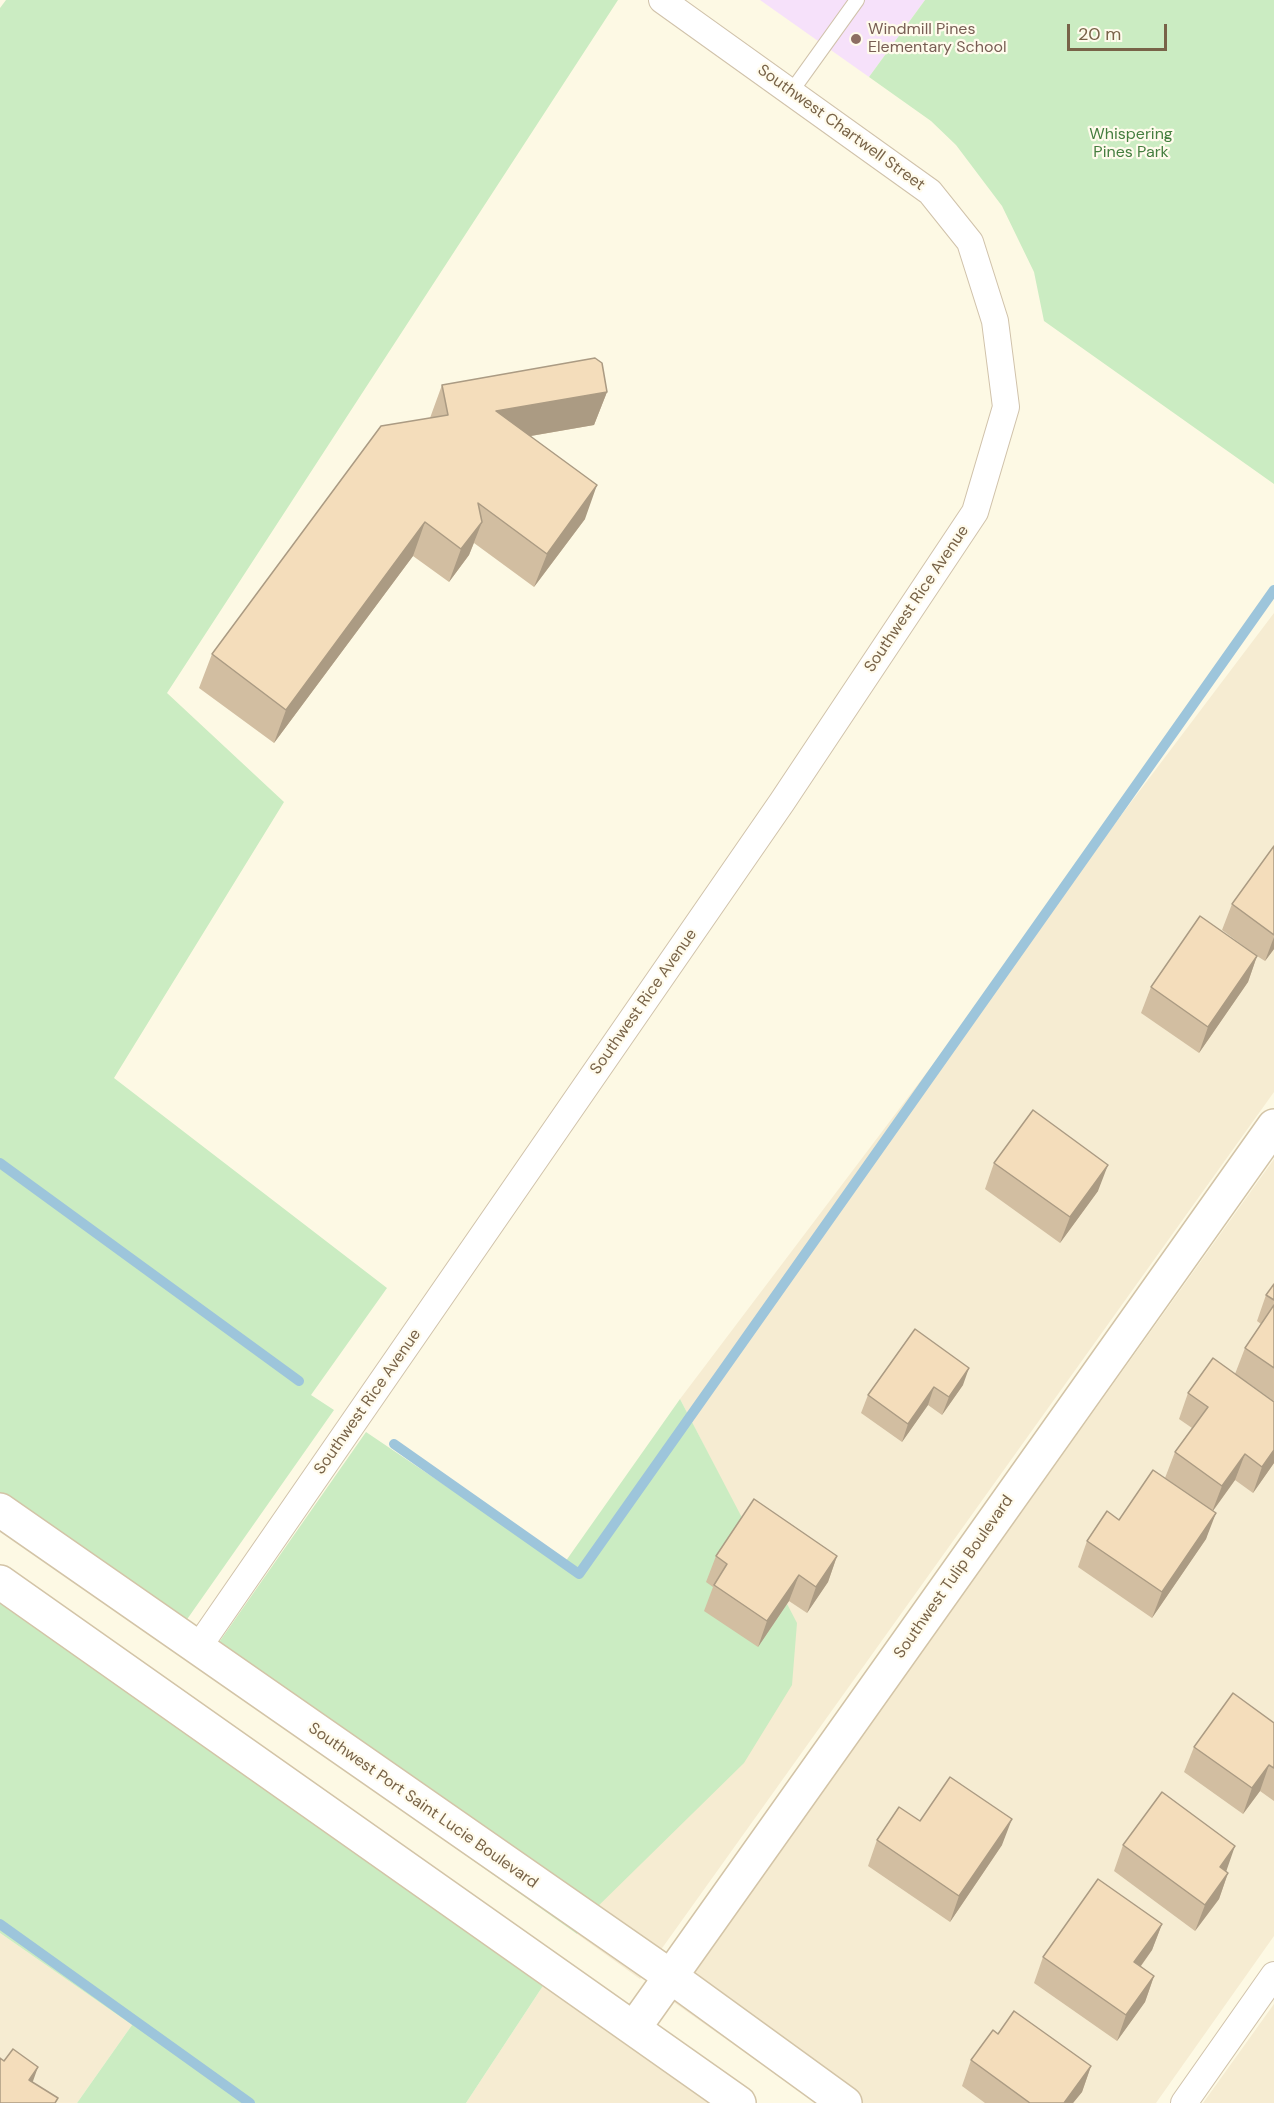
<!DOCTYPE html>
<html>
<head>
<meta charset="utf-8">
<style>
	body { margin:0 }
	#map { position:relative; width:1274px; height:2103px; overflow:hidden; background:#fdf9e4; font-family:"DM Sans",sans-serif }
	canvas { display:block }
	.scale { position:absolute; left:1067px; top:24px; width:100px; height:27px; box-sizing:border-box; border:3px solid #786348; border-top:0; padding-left:8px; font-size:18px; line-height:21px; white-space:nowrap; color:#786348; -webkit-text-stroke:4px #fffbec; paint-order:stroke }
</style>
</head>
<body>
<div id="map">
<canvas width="1274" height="2103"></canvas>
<div class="scale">20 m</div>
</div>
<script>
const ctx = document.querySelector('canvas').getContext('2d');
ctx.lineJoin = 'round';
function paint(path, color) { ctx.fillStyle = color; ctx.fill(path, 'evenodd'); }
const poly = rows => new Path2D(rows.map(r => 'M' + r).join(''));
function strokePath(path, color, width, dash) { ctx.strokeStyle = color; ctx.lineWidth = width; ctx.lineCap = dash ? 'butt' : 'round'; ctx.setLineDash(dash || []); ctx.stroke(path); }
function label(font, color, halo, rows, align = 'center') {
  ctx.font = font + ' "DM Sans",sans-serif'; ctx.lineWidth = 4.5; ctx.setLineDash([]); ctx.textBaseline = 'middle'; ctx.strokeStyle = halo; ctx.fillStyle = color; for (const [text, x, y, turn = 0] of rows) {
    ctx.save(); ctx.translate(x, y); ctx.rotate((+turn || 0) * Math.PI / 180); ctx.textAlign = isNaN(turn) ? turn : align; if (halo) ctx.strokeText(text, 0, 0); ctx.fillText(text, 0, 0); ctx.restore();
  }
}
paint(poly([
	[1274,613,1274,1092,640,1979,577,1934,590,1914,763,1560,680,1399],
	[1274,1159,1274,1936,1156,2103,816,2103,672,2001],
	[0,1933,132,2025,77,2103,0,2103],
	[558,1963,756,2103,466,2103],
	[1274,2004,1274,2103,1203,2103]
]), '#f6ecd2');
paint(poly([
	[760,0,925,0,869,77]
]), '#f6e1fa');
paint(poly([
	[6,0,618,0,167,693,284,802,114,1078,387,1288,311,1395,334,1410,169,1645,0,1526,0,8],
	[925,0,1274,0,1274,484,1044,321,1034,272,1002,206,956,145,931,121,869,77],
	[680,1399,797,1623,792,1685,744,1763,590,1914,577,1934,201,1668,366,1432,563,1565],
	[0,1568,558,1963,466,2103,77,2103,132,2025,0,1933]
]), '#cbecc2');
strokePath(poly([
	[0,1163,299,1381],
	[394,1444,579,1574,1274,590],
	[0,1924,250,2103]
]), '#9dc5db', 10);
const lane = poly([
	[791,92,857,0]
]);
const street = poly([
	[197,1649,782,802,975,512,1006,407,995,321,970,242,930,192,662,0],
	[1184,2103,1274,1975]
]);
const secondary = poly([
	[0,1510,670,1976,845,2103],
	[0,1582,739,2103],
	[634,2028,1274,1126]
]);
strokePath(lane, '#d0c2aa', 16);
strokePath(street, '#d0c2aa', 28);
strokePath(secondary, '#d3c4a7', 36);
strokePath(lane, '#fff', 14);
strokePath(street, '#fff', 26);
strokePath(secondary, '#fff', 33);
paint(poly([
	[442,385,607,392,594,425,531,436,585,519,534,587,474,543,469,555,449,582,413,556,274,743,199,688,212,654,430,418],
	[1274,846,1274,949,1265,961,1257,956,1248,982,1199,1053,1141,1013,1151,987,1253,953,1222,930,1232,904],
	[994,1163,1098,1191,1060,1243,985,1189],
	[1274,1284,1274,1401,1247,1382,1274,1463,1253,1493,1235,1480,1213,1511,1206,1539,1152,1618,1078,1567,1087,1541,1119,1520,1178,1487,1165,1478,1175,1452,1192,1428,1179,1419,1188,1393,1235,1374,1245,1348,1261,1324,1257,1321,1266,1295],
	[915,1329,963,1385,942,1415,928,1405,902,1442,861,1413,868,1395],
	[716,1556,837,1556,828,1582,807,1613,789,1601,758,1647,704,1611,713,1587,706,1582],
	[1274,1723,1274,1801,1260,1791,1243,1814,1184,1772,1194,1747],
	[920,1821,1002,1845,950,1922,868,1866,877,1840],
	[1123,1845,1226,1871,1228,1873,1219,1899,1195,1931,1114,1871],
	[1162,1924,1152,1950,1141,1966,1154,1976,1145,2002,1117,2041,1034,1983,1043,1957],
	[998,2034,1091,2066,1082,2092,1073,2103,985,2103,962,2086,971,2060]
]), '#d2bea1');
paint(poly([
	[607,392,594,425,484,444,496,411],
	[597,485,585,519,534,587,547,554],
	[425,522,413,556,274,743,286,710],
	[482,522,469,555,449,582,461,549],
	[1274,937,1274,949,1265,961],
	[1257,956,1248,982,1199,1053,1208,1027],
	[1108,1165,1098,1191,1060,1243,1070,1217],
	[969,1368,963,1385,942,1415,949,1397],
	[934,1387,928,1405,902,1442,908,1424],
	[1274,1450,1274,1463,1253,1493,1262,1467],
	[1245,1454,1235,1480,1212,1512,1222,1486],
	[1216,1513,1206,1539,1152,1618,1162,1592],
	[837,1556,828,1582,807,1613,816,1587],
	[799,1575,789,1601,758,1647,767,1621],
	[1269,1765,1260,1791,1243,1814,1252,1788],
	[1012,1819,1002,1845,950,1922,959,1896],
	[1235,1846,1226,1872,1220,1867],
	[1228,1873,1219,1899,1195,1931,1205,1905],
	[1162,1924,1152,1950,1125,1988,1134,1962],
	[1154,1976,1145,2002,1117,2041,1126,2015],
	[1091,2066,1082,2092,1073,2103,1064,2103],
	[38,2067,32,2084,29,2080]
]), '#ab9b83');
const building = poly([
	[595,358,602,363,607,392,496,411,597,485,547,554,478,503,482,522,461,549,425,522,286,710,212,654,381,426,448,415,442,385,595,358],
	[1274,846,1274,935,1232,904,1274,846],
	[1200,916,1257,956,1208,1027,1151,987,1200,916],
	[1033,1110,1108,1165,1070,1217,994,1163,1033,1110],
	[1274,1284,1274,1300,1266,1295,1274,1284],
	[1274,1305,1274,1368,1245,1348,1274,1305],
	[915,1329,969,1368,949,1397,934,1387,908,1424,868,1395,915,1329],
	[1213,1358,1274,1402,1274,1450,1262,1467,1245,1454,1222,1486,1175,1452,1208,1407,1188,1393,1213,1358],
	[1153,1470,1216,1513,1162,1592,1087,1541,1107,1511,1119,1520,1153,1470],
	[754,1499,837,1556,816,1587,799,1575,767,1621,714,1585,727,1564,716,1556,754,1499],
	[1233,1693,1274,1723,1274,1768,1269,1765,1252,1788,1194,1747,1233,1693],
	[950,1777,1012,1819,959,1896,877,1840,899,1807,920,1821,950,1777],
	[1162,1792,1235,1846,1220,1867,1228,1873,1205,1905,1123,1845,1162,1792],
	[1098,1879,1162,1924,1134,1962,1154,1976,1126,2015,1043,1957,1098,1879],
	[1014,2011,1091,2066,1064,2103,1030,2103,971,2060,993,2030,998,2034,1014,2011],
	[13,2049,38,2067,29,2080,58,2098,55,2103,0,2103,0,2058,4,2061,13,2049]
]);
paint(building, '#f4ddbb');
strokePath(building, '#ab9b83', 1.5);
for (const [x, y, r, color] of [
	[856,39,6,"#8d6e63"]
]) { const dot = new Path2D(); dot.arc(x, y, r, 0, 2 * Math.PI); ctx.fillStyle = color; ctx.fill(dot); strokePath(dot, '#fffbec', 2); }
label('16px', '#785e54', '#fffbec', [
	["Windmill Pines",868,30],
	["Elementary School",868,48]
], 'left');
label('16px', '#786348', '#fffbec', [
	["Southwest Chartwell Street",841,128,36],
	["Southwest Rice Avenue",917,599,-56],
	["Southwest Rice Avenue",644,1002,-55],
	["Southwest Rice Avenue",368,1402,-55],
	["Southwest Tulip Boulevard",954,1577,-55],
	["Southwest Port Saint Lucie Boulevard",423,1806,35]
]);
label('16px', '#457e3f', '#fffbec', [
	["Whispering",1131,135],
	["Pines Park",1131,153]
]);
</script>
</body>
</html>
